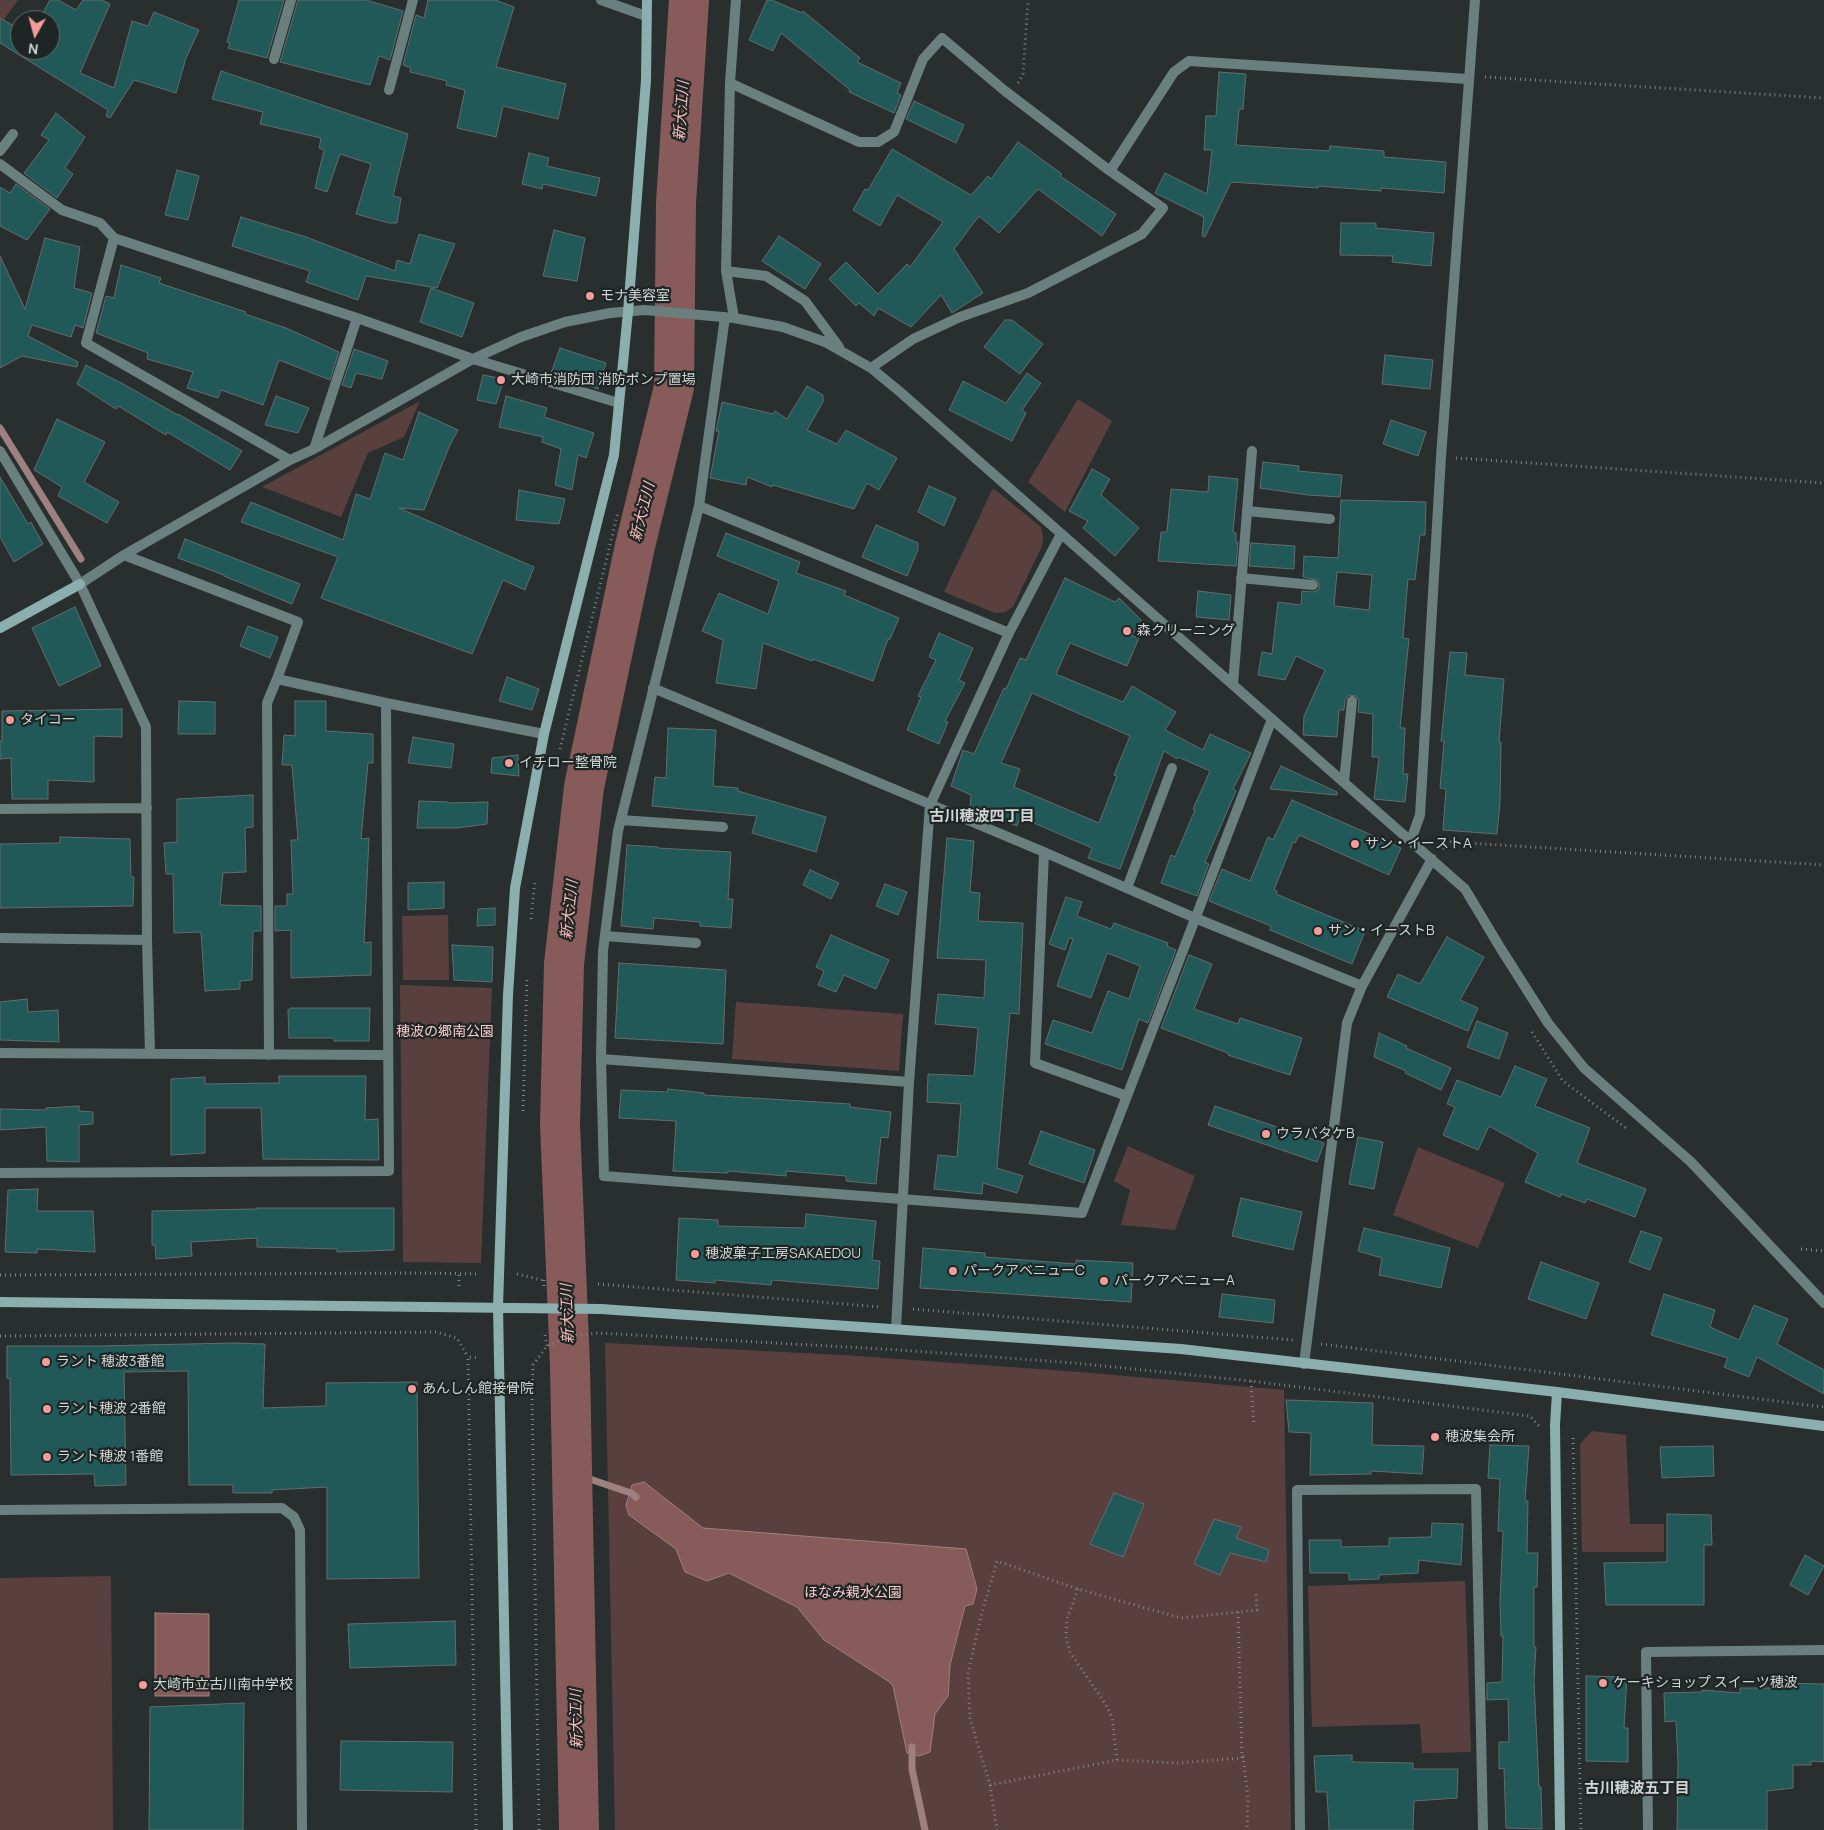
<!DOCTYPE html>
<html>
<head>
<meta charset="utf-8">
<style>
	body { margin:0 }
	#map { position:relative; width:1824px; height:1830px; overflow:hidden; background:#282f2e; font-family:Manrope,sans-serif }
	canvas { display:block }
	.north { position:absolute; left:10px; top:10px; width:50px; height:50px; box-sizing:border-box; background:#1e2525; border:1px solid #656b6b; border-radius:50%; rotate:187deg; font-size:14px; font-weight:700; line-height:20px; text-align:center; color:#d0d5d4 }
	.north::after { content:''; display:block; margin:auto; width:18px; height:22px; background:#f59b99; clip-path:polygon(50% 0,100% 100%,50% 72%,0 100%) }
</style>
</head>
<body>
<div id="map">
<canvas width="1824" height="1830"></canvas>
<div class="north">N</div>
</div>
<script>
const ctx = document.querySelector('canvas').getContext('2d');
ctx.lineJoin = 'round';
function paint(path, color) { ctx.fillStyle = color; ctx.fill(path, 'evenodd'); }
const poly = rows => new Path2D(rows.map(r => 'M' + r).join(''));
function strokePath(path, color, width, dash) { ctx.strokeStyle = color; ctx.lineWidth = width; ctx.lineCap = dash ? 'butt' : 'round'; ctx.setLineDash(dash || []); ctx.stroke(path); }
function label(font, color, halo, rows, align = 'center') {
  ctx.font = font + ' Manrope,"Noto Sans JP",sans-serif'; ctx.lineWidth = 4.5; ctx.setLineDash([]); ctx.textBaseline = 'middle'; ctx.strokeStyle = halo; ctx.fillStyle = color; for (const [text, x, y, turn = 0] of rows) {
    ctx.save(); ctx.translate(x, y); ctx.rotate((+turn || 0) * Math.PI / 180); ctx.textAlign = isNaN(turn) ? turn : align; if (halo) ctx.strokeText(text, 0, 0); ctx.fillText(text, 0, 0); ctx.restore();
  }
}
paint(poly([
	[0,0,18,0,0,25],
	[1078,399,1112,421,1065,512,1028,482],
	[420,401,404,437,368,453,341,517,262,487],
	[993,488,1041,527,1043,537,1042,546,1013,607,1005,612,995,613,944,592],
	[448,915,449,980,403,980,402,916],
	[400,985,492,988,481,1263,403,1262],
	[736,1002,903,1014,899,1071,732,1059],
	[1128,1146,1195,1176,1175,1230,1121,1225,1130,1190,1114,1181],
	[1418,1147,1505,1183,1478,1248,1393,1215],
	[605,1343,843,1355,1080,1372,1284,1390,1291,1830,615,1830],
	[1592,1431,1626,1435,1630,1524,1664,1524,1664,1552,1582,1552,1580,1444],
	[111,1576,113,1830,0,1830,0,1578],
	[1465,1581,1471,1752,1422,1753,1420,1724,1312,1727,1308,1586]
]), '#59403f');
const water = poly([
	[644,1482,703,1528,966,1549,977,1589,973,1604,965,1606,950,1665,948,1696,935,1714,930,1752,919,1756,907,1753,893,1686,888,1681,824,1640,797,1607,729,1573,707,1581,685,1572,676,1549,629,1515,626,1505,632,1485,644,1482],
	[155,1613,209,1614,209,1696,155,1696,155,1613]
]);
paint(water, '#875b5a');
strokePath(water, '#9d807f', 1);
strokePath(poly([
	[0,428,81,559],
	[572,1473,631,1493,636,1497],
	[912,1747,912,1769,925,1830]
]), '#9d807f', 7);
strokePath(poly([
	[579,1830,570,1366,560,1124,564,964,584,787,635,546,674,387,676,203,689,0]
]), '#875b5a', 40);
const building = poly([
	[50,0,58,0,76,10,83,0,101,0,110,4,80,73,114,88,132,21,148,26,154,12,199,30,186,58,176,93,134,80,110,118,106,116,108,110,0,43,0,18,20,29,20,50,50,50,50,20,39,20,50,0],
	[239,0,284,0,267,58,228,48,230,43,227,42,239,0],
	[298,0,366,0,403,11,390,60,379,56,370,85,280,62,298,0],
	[428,0,495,0,514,7,496,67,566,84,558,119,503,106,496,137,457,128,465,90,446,85,447,81,410,72,411,68,403,65,416,15,424,18,428,0],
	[767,0,772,0,802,13,803,11,860,58,857,62,901,83,897,93,901,95,894,113,849,92,850,90,781,33,773,51,749,40,767,0],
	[221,71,408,134,393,196,401,198,397,223,389,223,356,214,371,164,340,154,327,192,315,188,324,150,319,148,321,138,260,124,263,112,212,99,221,71],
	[1219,72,1246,74,1243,109,1239,109,1236,145,1329,151,1330,146,1384,151,1384,157,1446,162,1444,193,1381,188,1381,191,1318,186,1318,188,1231,182,1205,237,1202,236,1204,217,1155,193,1165,173,1207,194,1212,150,1204,150,1206,116,1216,116,1219,72],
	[914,101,964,125,956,143,906,119,914,101],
	[56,113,85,137,65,168,73,174,57,198,24,173,49,140,41,135,56,113],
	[1018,142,1062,174,1060,176,1116,214,1102,236,1038,189,999,233,979,216,954,249,983,293,952,313,941,295,911,327,878,308,874,316,859,303,856,306,829,279,846,262,878,294,907,264,910,267,943,222,897,195,880,226,853,210,865,189,868,190,892,149,971,195,988,176,991,179,1018,142],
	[529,153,549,158,547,166,600,178,596,196,543,184,542,189,522,184,529,153],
	[177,170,199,176,188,220,165,215,177,170],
	[16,184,50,209,27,240,0,226,0,187,10,193,16,184],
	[241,217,306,237,395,271,397,260,410,264,419,234,455,244,437,288,366,276,358,300,306,282,310,271,232,246,241,217],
	[1341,223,1376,223,1376,228,1434,233,1431,266,1392,262,1393,256,1340,255,1341,223],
	[554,230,585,238,577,281,543,276,554,230],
	[779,236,821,264,805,289,762,261,779,236],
	[45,238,80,247,74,288,92,293,83,328,75,325,71,337,32,325,28,336,78,362,77,367,22,356,0,368,0,256,25,309,45,238],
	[121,265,161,278,159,283,246,312,245,314,286,328,339,352,330,380,279,360,263,405,221,390,218,398,187,388,193,372,147,359,148,353,96,333,106,296,114,298,121,265],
	[431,288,474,303,462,337,420,322,431,288],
	[1005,320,1012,320,1043,344,1020,374,984,347,1005,320],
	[560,348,606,363,598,389,551,373,560,348],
	[354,349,388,361,382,379,356,373,351,388,342,385,354,349],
	[1385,355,1433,360,1430,389,1382,384,1385,355],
	[86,365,125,385,178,415,178,414,242,451,230,470,167,432,166,435,118,406,116,409,77,384,86,365],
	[1027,373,1041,383,1022,410,1026,413,1012,441,949,410,963,381,1006,403,1027,373],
	[483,375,504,379,496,404,477,400,483,375],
	[807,386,823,395,823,402,807,430,837,444,846,430,897,458,879,490,867,483,854,509,773,485,772,487,747,477,746,485,710,478,719,431,716,431,722,402,773,414,775,411,787,419,807,386],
	[276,396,309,408,298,433,265,425,276,396],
	[506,396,547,408,544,417,594,433,586,458,578,455,572,490,555,485,561,449,542,442,543,437,499,427,506,396],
	[419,412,458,430,449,447,424,510,399,508,534,567,525,590,503,580,472,654,321,598,338,557,241,522,251,502,343,540,356,494,370,499,385,453,403,460,419,412],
	[57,419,105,442,84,482,119,502,107,523,58,496,62,487,34,470,57,419],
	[1391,420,1426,432,1418,456,1383,444,1391,420],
	[1263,462,1299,466,1298,471,1342,475,1340,497,1308,495,1260,488,1263,462],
	[1092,469,1110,479,1101,495,1139,528,1115,556,1083,528,1088,521,1069,511,1092,469],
	[1209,476,1238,479,1233,532,1236,533,1236,542,1238,542,1236,566,1158,561,1161,532,1167,532,1171,489,1208,492,1209,476],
	[0,477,28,524,31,522,43,544,14,562,0,537,0,477],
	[929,486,956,498,944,526,918,512,929,486],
	[519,490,565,499,559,524,516,520,519,490],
	[1341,500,1426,502,1425,535,1420,535,1415,580,1408,579,1403,638,1409,639,1400,728,1405,728,1403,774,1408,774,1405,802,1374,799,1379,757,1372,757,1373,714,1358,712,1359,701,1356,696,1349,695,1345,700,1344,710,1339,710,1337,737,1303,735,1304,716,1325,670,1296,656,1285,680,1258,675,1262,652,1272,654,1278,602,1301,605,1302,591,1313,592,1319,589,1319,583,1317,580,1303,577,1304,556,1338,558,1341,500],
	[1337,572,1372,575,1369,610,1334,606,1337,572],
	[876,525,918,543,918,550,907,576,862,557,876,525],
	[726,533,800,562,796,573,846,591,844,595,899,618,890,639,888,639,873,681,813,659,812,661,763,643,756,689,716,683,723,640,702,631,719,593,768,614,779,581,717,556,726,533],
	[185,539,300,584,292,604,224,576,224,575,178,558,185,539],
	[1251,543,1295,546,1294,569,1249,566,1251,543],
	[1065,578,1115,602,1119,598,1143,622,1131,635,1139,638,1127,666,1070,643,1056,674,1123,702,1132,686,1176,712,1165,730,1203,750,1210,734,1251,753,1233,789,1236,791,1205,862,1209,864,1197,896,1161,883,1171,855,1175,857,1195,810,1193,809,1210,771,1178,757,1177,759,1164,751,1120,869,1088,858,1092,848,1020,817,1017,826,970,807,971,795,951,786,963,750,974,754,1004,688,1006,689,1020,658,1026,660,1065,578],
	[1032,693,1130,736,1114,775,1117,776,1099,823,1014,787,1020,769,1001,763,1032,693],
	[1198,591,1231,595,1229,620,1196,617,1198,591],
	[75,607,101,666,59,686,32,628,75,607],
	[248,626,278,637,270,658,240,646,248,626],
	[939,633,973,648,959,680,965,683,945,721,948,722,939,744,907,730,921,697,918,696,936,660,929,657,939,633],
	[1450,652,1467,653,1465,675,1504,679,1499,742,1501,742,1500,802,1497,834,1443,830,1446,789,1440,788,1444,741,1441,741,1450,652],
	[507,677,539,689,532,710,499,701,507,677],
	[179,701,215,702,215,734,178,734,179,701],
	[295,701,326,701,326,731,373,734,373,763,368,763,361,839,369,838,364,943,371,942,371,975,291,978,291,930,275,931,275,906,287,906,287,894,293,894,291,840,298,840,292,765,282,765,284,735,295,736,295,701],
	[122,709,122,737,94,736,94,782,48,780,48,799,12,799,11,758,0,759,0,741,2,741,2,711,122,709],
	[668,728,716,730,713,786,738,788,738,791,826,817,816,852,752,833,757,816,652,806,655,777,666,778,668,728],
	[413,737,454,744,451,768,408,763,413,737],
	[518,755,519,776,491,773,492,758,518,755],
	[1281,766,1337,792,1337,795,1270,789,1281,766],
	[253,795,253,827,245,828,246,872,223,873,220,905,261,906,261,931,253,931,252,980,240,981,240,989,205,991,201,932,174,933,173,874,166,874,164,843,177,842,177,799,253,795],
	[1292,800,1401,848,1389,875,1299,835,1295,843,1293,842,1274,890,1277,891,1276,894,1365,931,1352,964,1270,930,1271,926,1209,901,1222,869,1250,881,1268,837,1273,840,1292,800],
	[419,801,448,802,448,803,488,802,487,824,457,828,417,828,419,801],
	[60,837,130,839,131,877,134,877,133,906,0,908,0,844,60,843,60,837],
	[947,838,974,841,970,892,980,893,978,921,1023,923,1019,1014,1010,1013,997,1168,1023,1176,1017,1193,983,1183,982,1194,934,1189,938,1155,957,1157,961,1104,927,1102,928,1074,974,1076,978,1028,935,1024,938,994,984,998,986,960,937,958,947,838],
	[627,845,658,847,658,848,731,852,728,899,733,899,731,928,700,926,700,922,654,918,653,929,621,926,627,845],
	[810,870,839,883,831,899,803,885,810,870],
	[444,882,444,908,408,910,408,883,444,882],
	[885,884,907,892,898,915,876,906,885,884],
	[1066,897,1082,902,1077,916,1111,929,1114,923,1168,943,1167,946,1176,950,1148,1023,1139,1019,1122,1070,1045,1044,1053,1020,1092,1033,1108,991,1129,999,1140,966,1107,953,1091,998,1057,986,1073,939,1069,938,1065,950,1049,944,1066,897],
	[495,908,495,925,477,926,478,909,495,908],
	[831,935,889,960,876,989,844,975,836,992,818,985,824,971,816,967,831,935],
	[1447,937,1484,957,1460,1000,1478,1008,1468,1031,1387,997,1398,974,1420,984,1447,937],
	[452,945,493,947,492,982,454,980,452,945],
	[1189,955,1212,964,1194,1009,1238,1024,1240,1018,1302,1038,1290,1075,1228,1055,1228,1053,1161,1028,1189,955],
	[619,963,726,970,723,1044,615,1038,619,963],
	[27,999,28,1012,58,1010,59,1042,0,1040,0,1002,27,999],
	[291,1008,370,1008,369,1041,334,1041,334,1038,289,1038,288,1010,291,1008],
	[1477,1021,1508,1033,1499,1059,1467,1047,1477,1021],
	[1379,1033,1407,1046,1406,1048,1451,1068,1441,1090,1405,1073,1406,1071,1374,1057,1379,1033],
	[1515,1066,1547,1079,1535,1106,1590,1128,1577,1163,1646,1189,1635,1217,1587,1199,1585,1203,1561,1194,1560,1197,1525,1182,1538,1153,1489,1126,1478,1150,1443,1135,1455,1107,1447,1104,1457,1080,1501,1097,1515,1066],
	[279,1076,366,1076,365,1120,378,1119,379,1160,263,1159,261,1108,205,1108,205,1153,171,1155,171,1079,205,1077,205,1084,279,1083,279,1076],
	[668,1089,704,1093,704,1095,850,1104,850,1107,891,1112,888,1138,881,1137,876,1184,846,1181,846,1176,786,1171,786,1176,728,1171,728,1173,673,1171,676,1121,619,1118,621,1090,667,1092,668,1089],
	[79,1106,79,1111,93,1112,93,1124,79,1125,79,1162,47,1161,46,1127,0,1130,0,1109,46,1110,46,1108,79,1106],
	[1215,1106,1324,1143,1317,1162,1208,1125,1215,1106],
	[1041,1131,1095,1150,1084,1183,1029,1164,1041,1131],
	[1358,1137,1383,1142,1374,1189,1349,1184,1358,1137],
	[38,1189,37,1211,93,1211,95,1252,37,1249,37,1253,5,1252,8,1190,38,1189],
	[1241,1198,1302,1212,1293,1250,1232,1236,1241,1198],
	[257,1208,394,1208,394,1250,337,1252,337,1249,257,1247,257,1238,191,1242,192,1256,156,1259,155,1245,152,1245,152,1211,257,1209,257,1208],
	[806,1214,876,1221,872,1260,880,1261,878,1289,772,1280,771,1285,715,1280,715,1283,676,1280,679,1218,718,1220,718,1226,805,1228,806,1214],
	[1364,1228,1450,1248,1441,1288,1379,1275,1382,1258,1358,1251,1364,1228],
	[1641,1231,1662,1238,1650,1270,1629,1262,1641,1231],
	[923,1248,985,1253,985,1257,1076,1264,1076,1260,1133,1263,1131,1302,920,1288,923,1248],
	[1541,1262,1599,1283,1586,1319,1528,1299,1541,1262],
	[1222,1294,1275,1300,1273,1323,1219,1317,1222,1294],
	[1664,1294,1715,1310,1710,1327,1739,1340,1754,1305,1788,1319,1777,1344,1824,1370,1824,1394,1757,1357,1749,1377,1724,1367,1728,1358,1651,1335,1664,1294],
	[233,1343,265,1344,263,1408,326,1406,326,1383,417,1382,419,1578,327,1579,327,1487,272,1490,272,1493,233,1493,233,1485,189,1485,188,1371,124,1372,126,1485,95,1486,94,1474,11,1475,10,1378,7,1378,7,1346,99,1346,233,1343],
	[1286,1400,1373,1403,1372,1445,1424,1446,1422,1474,1371,1471,1371,1474,1310,1475,1311,1433,1289,1432,1286,1400],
	[1490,1445,1529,1446,1525,1501,1528,1501,1527,1553,1538,1553,1537,1587,1534,1587,1534,1647,1536,1647,1534,1680,1539,1787,1541,1787,1542,1829,1506,1828,1504,1768,1499,1769,1499,1742,1509,1742,1508,1699,1487,1700,1487,1683,1502,1682,1503,1636,1501,1636,1500,1600,1503,1531,1498,1531,1500,1479,1488,1478,1490,1445],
	[1713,1446,1714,1476,1662,1478,1660,1447,1713,1446],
	[1114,1493,1144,1504,1123,1557,1090,1544,1114,1493],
	[1667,1514,1711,1515,1712,1545,1704,1545,1704,1605,1606,1605,1604,1563,1667,1562,1667,1514],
	[1214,1519,1241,1527,1236,1538,1269,1550,1266,1562,1230,1553,1220,1575,1194,1564,1214,1519],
	[1432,1523,1463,1524,1461,1565,1419,1560,1418,1573,1379,1575,1379,1579,1349,1580,1349,1573,1310,1573,1309,1540,1341,1540,1341,1547,1389,1546,1389,1538,1431,1537,1432,1523],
	[1805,1555,1824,1566,1808,1595,1790,1585,1805,1555],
	[455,1621,456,1665,350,1668,348,1624,455,1621],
	[1586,1676,1627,1677,1624,1728,1628,1728,1628,1762,1586,1761,1586,1676],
	[1778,1683,1824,1684,1824,1762,1811,1761,1811,1765,1793,1765,1793,1788,1767,1791,1767,1830,1677,1830,1678,1761,1676,1721,1665,1722,1664,1693,1702,1692,1702,1690,1740,1693,1740,1688,1778,1688,1778,1683],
	[244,1703,243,1830,149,1830,150,1707,244,1703],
	[341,1741,453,1742,452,1792,340,1790,341,1741],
	[1352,1755,1352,1762,1413,1763,1413,1769,1458,1769,1457,1798,1414,1801,1413,1830,1329,1830,1327,1792,1316,1792,1314,1756,1352,1755]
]);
paint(building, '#215858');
strokePath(building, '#646c6c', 1);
strokePath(poly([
	[1485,77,1824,98],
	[1018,83,1023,75,1028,0],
	[1456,458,1824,483],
	[560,749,618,512],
	[1443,849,1451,842,1824,865],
	[531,919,535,880],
	[1532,1032,1563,1081,1626,1128],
	[523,1111,527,977],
	[1801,1249,1824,1251],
	[517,1274,546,1281],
	[0,1275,422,1273,477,1274],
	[544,1280,544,1290],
	[598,1284,881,1307],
	[459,1286,459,1274],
	[913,1309,1293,1340],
	[545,1335,547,1346],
	[0,1336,436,1332,457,1338,468,1357],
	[1321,1344,1824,1407],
	[1251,1381,1254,1425],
	[1573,1438,1581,1830],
	[1078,1589,1067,1619,1066,1637,1070,1652,1106,1705,1112,1718,1117,1760],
	[1238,1612,1242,1758,1179,1763,1117,1760,990,1785,970,1719,968,1673,982,1612,997,1561,1078,1589,1181,1618,1257,1610,1256,1594],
	[1243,1756,1248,1798,1247,1830],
	[990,1785,997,1830],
	[476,1830,468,1357,479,1358],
	[539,1830,532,1393,533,1365,547,1346,572,1336,598,1333,900,1350,1074,1363,1251,1381,1530,1416,1539,1426]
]), '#808685', 3, [1, 4]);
strokePath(poly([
	[473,359,619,403],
	[1247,511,1330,519],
	[1241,578,1313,585],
	[1344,782,1352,701],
	[621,820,723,827],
	[1127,888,1172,768],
	[605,936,696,943]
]), '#6a807f', 10);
strokePath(poly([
	[601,0,646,16],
	[274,59,291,0],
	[730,83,859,142,878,142,894,132,923,59,942,38,1005,91,1110,171],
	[389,90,413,0],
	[0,151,13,134],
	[0,164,62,210,100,223,114,238,357,318,473,359],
	[114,238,86,343,290,460],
	[726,271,766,276,805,301,839,347],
	[734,318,726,271,730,83,736,0],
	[871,368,913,339,960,317,1028,293,1142,234,1163,208,1110,171,1174,72,1189,61,1468,79],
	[314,449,357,318],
	[0,451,80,584,146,727,147,940,150,1054],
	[699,506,725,317],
	[124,555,298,622,277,679],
	[80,584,124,555,290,460,314,449,473,359,521,337,565,322,610,313,645,310,734,318,783,327,825,342,871,368,899,391,1465,889,1501,949,1548,1023,1584,1068,1691,1162,1824,1303],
	[1009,633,699,506,618,831,603,951,601,1059,604,1176,1082,1213,1272,719],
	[1233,684,1252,451],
	[653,688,1044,852,1195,918,1362,986],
	[0,809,147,808],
	[1411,840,1420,815,1441,457,1475,0],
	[1044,852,1035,1063,1127,1096],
	[0,938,147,940],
	[0,1053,388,1055],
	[269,1055,267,703,277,679,386,703,544,734],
	[601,1059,909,1082],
	[0,1173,389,1171,386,703],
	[896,1329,909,1082,930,805,1009,633,1061,534],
	[1304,1364,1347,1023,1362,986,1432,859],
	[0,1510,282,1508,294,1517,300,1530,302,1830],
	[1300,1830,1297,1490,1476,1489,1483,1830],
	[1648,1830,1646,1652,1824,1650]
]), '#6a807f', 10);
strokePath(poly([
	[0,628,80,584],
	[0,1302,601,1309,1181,1349,1557,1392,1824,1426],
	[1557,1392,1555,1425,1560,1830],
	[508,1830,498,1307,508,995,515,888,544,734,614,455,628,312,646,80,647,0]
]), '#8bafae', 10);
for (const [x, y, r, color] of [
	[590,296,5,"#f59b99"],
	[501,380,5,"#f59b99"],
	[1127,631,5,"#f59b99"],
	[10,720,5,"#f59b99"],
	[509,763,5,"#f59b99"],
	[1355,844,5,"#f59b99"],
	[1318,931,5,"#f59b99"],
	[1266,1134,5,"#f59b99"],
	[695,1254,5,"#f59b99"],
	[953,1271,5,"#f59b99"],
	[1104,1281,5,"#f59b99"],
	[46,1362,5,"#f59b99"],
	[412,1389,5,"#f59b99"],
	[47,1409,5,"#f59b99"],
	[1435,1437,5,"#f59b99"],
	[47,1457,5,"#f59b99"],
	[1603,1683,5,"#f59b99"],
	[143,1685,5,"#f59b99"]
]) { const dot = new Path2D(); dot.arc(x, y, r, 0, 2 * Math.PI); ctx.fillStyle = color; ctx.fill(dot); strokePath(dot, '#1e2525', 2); }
label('14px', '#d0d5d4', '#1e2525', [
	["モナ美容室",600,296],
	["大崎市消防団 消防ポンプ置場",511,380],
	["森クリーニング",1137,631],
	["タイコー",20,720],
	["イチロー整骨院",519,763],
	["サン・イーストA",1365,844],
	["サン・イーストB",1328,931],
	["ウラバタケB",1276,1134],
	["穂波菓子工房SAKAEDOU",705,1254],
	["パークアベニューC",963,1271],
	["パークアベニューA",1114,1281],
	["ラント 穂波3番館",56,1362],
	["あんしん館接骨院",422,1389],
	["ラント穂波 2番館",57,1409],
	["穂波集会所",1445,1437],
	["ラント穂波 1番館",57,1457],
	["ケーキショップ スイーツ穂波",1613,1683],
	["大崎市立古川南中学校",153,1685]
], 'left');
label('14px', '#f9cbc9', '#1e2525', [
	["穂波の郷南公園",445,1032],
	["ほなみ親水公園",853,1593]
]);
label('italic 15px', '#f9bcba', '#1e2525', [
	["新大江川",682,111,-86],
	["新大江川",643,512,-76],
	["新大江川",570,910,-84],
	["新大江川",568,1314,-92],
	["新大江川",577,1719,-91]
]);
label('bold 15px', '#d0d5d4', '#1e2525', [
	["古川穂波四丁目",982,817],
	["古川穂波五丁目",1637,1789]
]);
</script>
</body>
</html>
